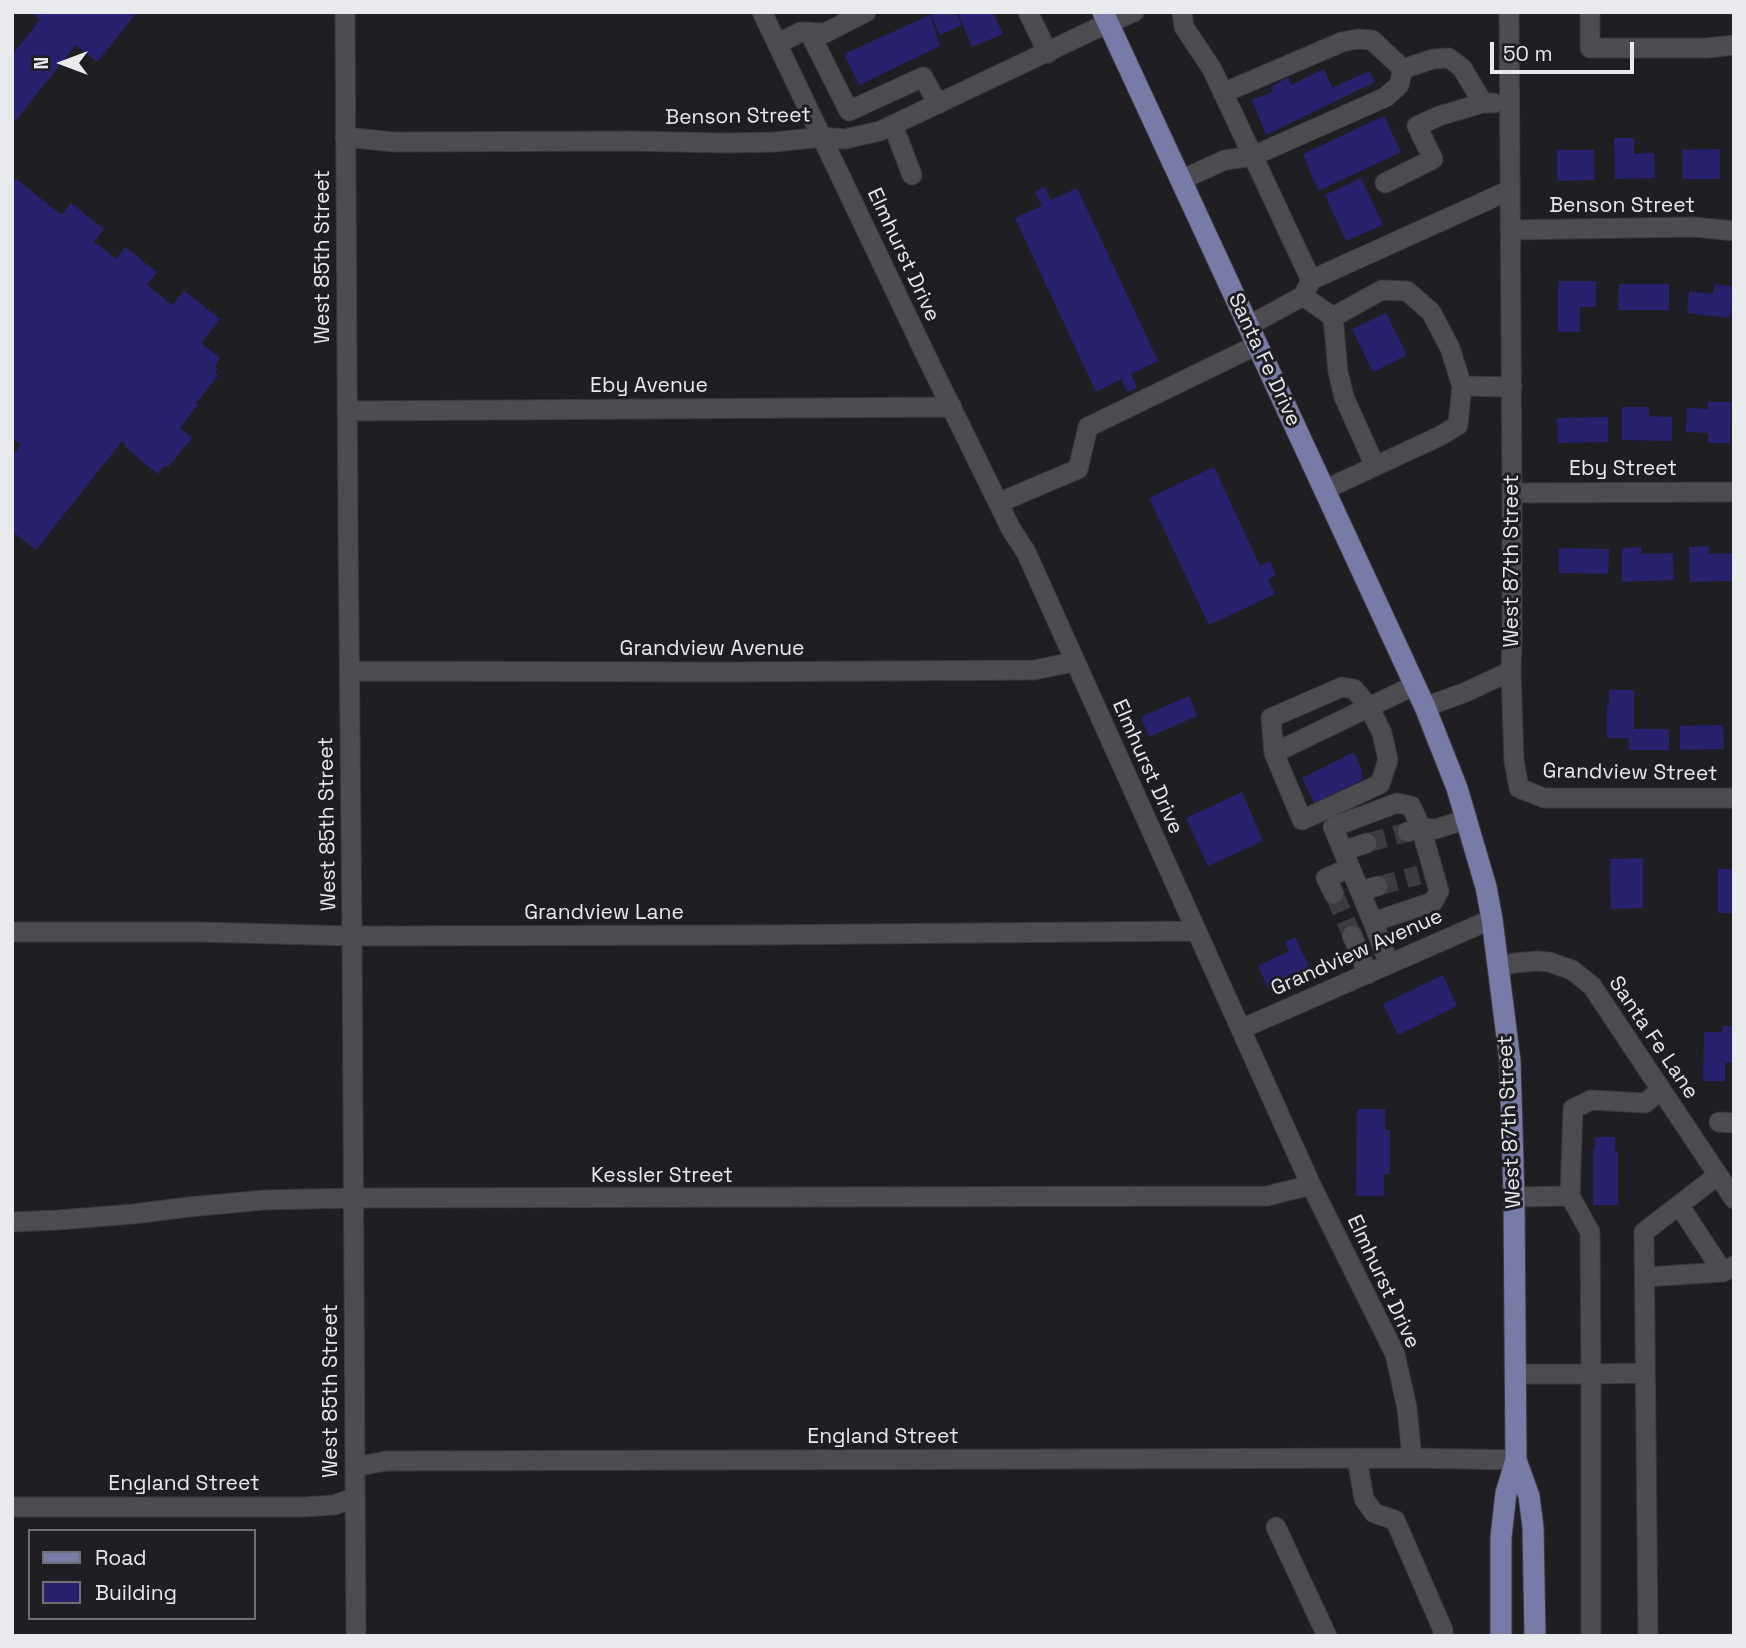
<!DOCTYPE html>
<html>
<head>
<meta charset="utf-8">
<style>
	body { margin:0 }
	#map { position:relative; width:1746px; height:1648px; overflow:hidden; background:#1f1f23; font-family:"Space Grotesk",sans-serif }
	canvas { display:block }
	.frame { position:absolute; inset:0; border:14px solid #e9eaed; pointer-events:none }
	.legend { position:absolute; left:28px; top:1529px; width:228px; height:91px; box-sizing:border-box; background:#1f1f23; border:2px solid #707074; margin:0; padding:9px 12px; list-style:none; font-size:21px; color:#e9eaed }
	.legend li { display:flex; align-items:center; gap:14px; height:35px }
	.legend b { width:35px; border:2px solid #707074 }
	.north { position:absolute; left:28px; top:28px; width:70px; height:70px; -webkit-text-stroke:5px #1f1f23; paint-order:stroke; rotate:270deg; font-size:19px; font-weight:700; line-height:28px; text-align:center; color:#e9eaed }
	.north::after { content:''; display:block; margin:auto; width:24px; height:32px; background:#e9eaed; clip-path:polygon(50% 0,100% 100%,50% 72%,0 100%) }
	.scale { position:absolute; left:1490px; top:42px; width:144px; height:32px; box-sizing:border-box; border:4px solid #e9eaed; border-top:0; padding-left:9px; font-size:21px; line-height:24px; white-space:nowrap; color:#e9eaed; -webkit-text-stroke:5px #1f1f23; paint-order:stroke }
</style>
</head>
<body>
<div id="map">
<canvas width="1746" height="1648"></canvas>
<div class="frame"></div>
<ul class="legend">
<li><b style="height:9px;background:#787ba5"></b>Road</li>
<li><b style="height:19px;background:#28216e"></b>Building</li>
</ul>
<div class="north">N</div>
<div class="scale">50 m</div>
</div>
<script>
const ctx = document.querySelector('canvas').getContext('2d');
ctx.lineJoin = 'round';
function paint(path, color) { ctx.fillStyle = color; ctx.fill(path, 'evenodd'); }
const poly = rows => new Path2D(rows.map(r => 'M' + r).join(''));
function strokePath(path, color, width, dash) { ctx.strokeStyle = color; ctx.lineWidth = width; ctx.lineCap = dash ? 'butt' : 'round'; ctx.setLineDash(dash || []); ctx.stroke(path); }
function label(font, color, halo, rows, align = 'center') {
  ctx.font = font + ' "Space Grotesk",sans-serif'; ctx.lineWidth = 6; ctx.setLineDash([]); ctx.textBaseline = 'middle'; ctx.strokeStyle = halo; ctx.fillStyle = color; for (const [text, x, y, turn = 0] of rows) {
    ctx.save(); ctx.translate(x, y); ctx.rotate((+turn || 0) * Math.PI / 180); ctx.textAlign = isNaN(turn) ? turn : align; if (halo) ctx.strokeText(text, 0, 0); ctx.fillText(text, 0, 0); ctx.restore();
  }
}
paint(poly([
	[31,12,137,12,97,62,76,45,12,125,12,55,40,20],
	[930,12,956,12,962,25,940,35],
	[958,12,993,12,1003,34,972,47],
	[930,15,940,46,859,85,844,54],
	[1324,69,1332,88,1369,71,1375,82,1266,135,1252,100,1273,92,1271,87,1288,77,1291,85],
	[1384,116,1401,152,1318,191,1303,154],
	[1614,138,1634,138,1634,154,1654,153,1655,178,1615,179],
	[1720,149,1720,179,1683,179,1682,150],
	[1557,150,1594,150,1595,180,1557,181],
	[12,176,62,215,71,203,104,229,94,242,116,259,125,247,157,272,147,285,172,305,184,291,220,319,201,343,220,358,215,366,218,369,215,373,218,376,196,403,198,405,180,428,192,438,168,467,165,465,158,474,124,446,125,444,122,441,36,550,12,531,12,456,21,445,12,438],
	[1361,178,1383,225,1346,241,1325,195],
	[1045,187,1051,200,1077,188,1158,361,1131,374,1137,388,1127,392,1121,379,1096,392,1015,218,1042,206,1035,192],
	[1558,281,1596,281,1596,307,1580,307,1580,332,1558,332],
	[1619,284,1669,284,1669,310,1618,310],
	[1715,284,1734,287,1730,318,1687,313,1689,291,1713,294],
	[1386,313,1407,355,1373,372,1352,329],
	[1708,402,1731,402,1730,443,1708,443,1708,433,1686,432,1687,408,1708,409],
	[1622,407,1649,407,1649,416,1672,417,1672,441,1622,440],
	[1608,417,1608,442,1558,443,1557,418],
	[1214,467,1260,566,1270,561,1276,575,1268,579,1275,594,1209,625,1149,498],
	[1709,546,1709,554,1734,553,1734,581,1690,582,1689,547],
	[1641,547,1641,554,1673,553,1674,580,1622,582,1622,548],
	[1559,548,1609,549,1608,574,1559,573],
	[1609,690,1634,690,1634,729,1669,729,1669,750,1629,750,1629,738,1607,738,1607,705,1609,705],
	[1189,696,1197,716,1149,737,1141,717],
	[1723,725,1724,749,1680,750,1680,726],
	[1352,753,1355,755,1362,771,1361,772,1363,777,1362,780,1314,803,1302,778],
	[1242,792,1263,841,1208,866,1186,818],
	[1643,858,1643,908,1611,909,1610,859],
	[1718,869,1734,869,1734,913,1718,913],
	[1295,937,1310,969,1268,988,1258,966,1289,951,1285,942],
	[1443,975,1457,1006,1398,1035,1383,1004],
	[1722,1026,1734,1026,1734,1063,1725,1063,1725,1081,1703,1081,1704,1032,1722,1032],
	[1357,1109,1385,1109,1385,1130,1390,1130,1390,1174,1384,1174,1384,1196,1356,1196],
	[1595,1137,1615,1137,1615,1152,1618,1152,1618,1205,1593,1205,1593,1149,1595,1149]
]), '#28216e');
strokePath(poly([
	[1367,843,1407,832],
	[1378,886,1419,875],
	[1334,894,1352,935]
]), '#3d3d41', 19, [19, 10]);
const minor = poly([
	[345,12,348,529,352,936,356,1636],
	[762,12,931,366,1011,529,1026,552,1311,1185,1395,1354,1407,1408,1412,1458],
	[1028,12,1048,53],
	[1182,12,1184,27,1212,69,1311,280,1510,190],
	[1509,12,1512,493,1512,643,1511,671,1514,761,1519,788,1544,798,1734,798],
	[1590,12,1590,48,1707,48,1734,45],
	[809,32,849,111,923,77,938,104],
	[777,44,801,32,825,33,866,12],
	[1223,93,1342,42,1358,39,1372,40,1403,69],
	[893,125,912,175],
	[345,137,394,142,629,141,726,143,775,142,822,137,845,139,880,131,1108,23,1134,12],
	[1181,180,1225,160,1253,156,1386,97,1399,85,1403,69,1433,59,1449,58,1462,68,1483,103],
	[1385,183,1433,159,1417,126,1439,116,1483,103,1494,103],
	[1510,230,1694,227,1734,231],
	[1303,296,1333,317],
	[1333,317,1382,290,1407,291,1431,312,1450,348,1462,386],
	[1333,317,1338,372,1344,397,1375,466],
	[1248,326,1303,296,1311,280],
	[347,411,952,407],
	[1324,490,1440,436,1458,425,1462,386,1512,387],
	[1512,493,1734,492],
	[998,503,1078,469,1088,427,1257,345],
	[349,671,723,672,1034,670,1074,662],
	[1342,687,1354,689,1369,707,1382,733,1388,760,1380,784,1302,820,1274,753,1271,718,1342,687],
	[1425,707,1466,692,1511,671],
	[1274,753,1415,685],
	[1343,851,1367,843],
	[1360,891,1378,886],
	[1334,894,1326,878,1350,868],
	[1373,922,1333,827,1397,803,1411,806,1421,828,1407,832],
	[12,932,199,932,352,936,756,935,1196,931],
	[1352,935,1368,974],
	[1389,964,1373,922,1433,902,1439,891,1421,828,1436,829,1467,819],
	[1499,967,1514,963,1537,961,1549,962,1572,970,1592,986,1734,1199],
	[1241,1029,1492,919],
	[1719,1122,1734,1123],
	[1570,1196,1573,1109,1591,1100,1645,1103,1661,1090],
	[1514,1197,1570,1196,1590,1232,1591,1374,1645,1373],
	[1679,1205,1723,1272],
	[12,1222,58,1220,133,1214,189,1207,264,1200,353,1198,1267,1196,1311,1185],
	[1645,1277,1723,1272,1734,1266],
	[1516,1374,1591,1374,1591,1636],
	[1357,1458,1364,1499,1374,1513,1395,1520,1443,1630,1443,1636],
	[355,1467,386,1461,1412,1458,1516,1460],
	[12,1507,304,1507,334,1505,354,1498],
	[1276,1527,1327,1636],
	[1648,1636,1644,1232,1718,1175]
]);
const major = poly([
	[1103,12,1425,707,1457,788,1486,887,1492,919,1510,1061,1514,1197,1516,1460,1506,1493,1501,1537,1501,1636],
	[1516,1460,1529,1496,1533,1527,1535,1636]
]);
strokePath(minor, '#3a3a3e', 21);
strokePath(major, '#3a3a3e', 23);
strokePath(minor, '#4c4c51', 19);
strokePath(major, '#787ba5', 21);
label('21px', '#e9eaed', '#1f1f23', [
	["Benson Street",738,117,-1],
	["Benson Street",1622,206],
	["Elmhurst Drive",903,255,65],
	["West 85th Street",323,257,-90],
	["Santa Fe Drive",1264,360,65],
	["Eby Avenue",649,386],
	["Eby Street",1623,469],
	["West 87th Street",1512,561,-90],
	["Grandview Avenue",712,649],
	["Elmhurst Drive",1147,767,66],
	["Grandview Street",1630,773,1],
	["West 85th Street",328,824,-91],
	["Grandview Lane",604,913],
	["Grandview Avenue",1357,953,-24],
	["Santa Fe Lane",1653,1038,56],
	["West 87th Street",1510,1122,-93],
	["Kessler Street",662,1176],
	["Elmhurst Drive",1383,1282,65],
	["West 85th Street",331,1391,-90],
	["England Street",883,1437],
	["England Street",184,1484]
]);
</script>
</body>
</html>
